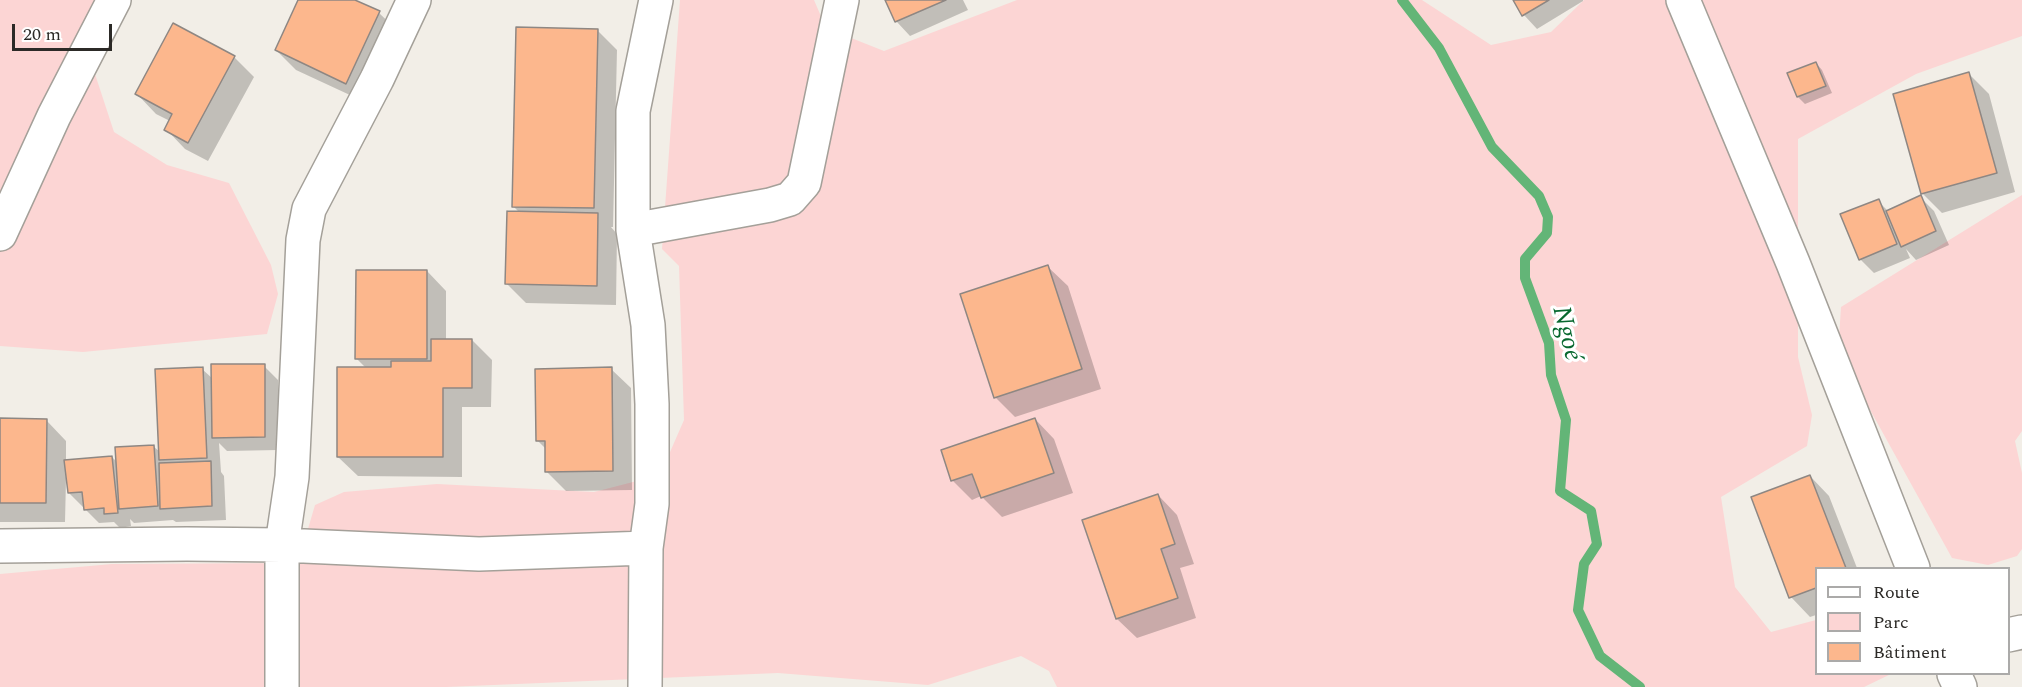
<!DOCTYPE html>
<html>
<head>
<meta charset="utf-8">
<style>
	body { margin:0 }
	#map { position:relative; width:2022px; height:687px; overflow:hidden; background:#f2eee7; font-family:Spectral,serif }
	canvas { display:block }
	.legend { position:absolute; left:1815px; top:567px; width:195px; height:108px; box-sizing:border-box; background:#fff; border:2px solid #abaaa9; margin:0; padding:8px 10px; list-style:none; font-size:18px; color:#2c2a27 }
	.legend li { display:flex; align-items:center; gap:12px; height:30px }
	.legend b { width:30px; border:2px solid #abaaa9 }
	.scale { position:absolute; left:12px; top:24px; width:100px; height:27px; box-sizing:border-box; border:3px solid #2c2a27; border-top:0; padding-left:8px; font-size:18px; line-height:21px; white-space:nowrap; color:#2c2a27; -webkit-text-stroke:4px #fff; paint-order:stroke }
</style>
</head>
<body>
<div id="map">
<canvas width="2022" height="687"></canvas>
<ul class="legend">
<li><b style="height:8px;background:#fff"></b>Route</li>
<li><b style="height:16px;background:#fcd5d4"></b>Parc</li>
<li><b style="height:16px;background:#fcb78d"></b>Bâtiment</li>
</ul>
<div class="scale">20 m</div>
</div>
<script>
const ctx = document.querySelector('canvas').getContext('2d');
ctx.lineJoin = 'round';
function paint(path, color) { ctx.fillStyle = color; ctx.fill(path, 'evenodd'); }
const poly = rows => new Path2D(rows.map(r => 'M' + r).join(''));
function strokePath(path, color, width, dash) { ctx.strokeStyle = color; ctx.lineWidth = width; ctx.lineCap = dash ? 'butt' : 'round'; ctx.setLineDash(dash || []); ctx.stroke(path); }
function label(font, color, halo, rows, align = 'center') {
  ctx.font = font + ' Spectral,serif'; ctx.lineWidth = 6; ctx.setLineDash([]); ctx.textBaseline = 'middle'; ctx.strokeStyle = halo; ctx.fillStyle = color; for (const [text, x, y, turn = 0] of rows) {
    ctx.save(); ctx.translate(x, y); ctx.rotate((+turn || 0) * Math.PI / 180); ctx.textAlign = isNaN(turn) ? turn : align; if (halo) ctx.strokeText(text, 0, 0); ctx.fillText(text, 0, 0); ctx.restore();
  }
}
paint(poly([
	[0,0,99,0,95,74,114,132,167,165,229,183,271,265,278,294,267,334,83,352,0,346],
	[680,0,814,0,826,28,884,51,1017,0,1422,0,1491,45,1551,32,1584,0,2022,0,2022,36,1916,74,1798,139,1798,357,1812,415,1807,446,1721,497,1735,587,1771,632,1816,620,1816,674,1891,674,1864,687,1057,687,1049,671,1021,656,928,685,778,673,446,687,0,687,0,574,112,564,298,563,315,505,344,492,437,484,594,492,660,475,684,420,679,266,662,249],
	[2022,195,2022,431,2015,441,2022,473,2022,549,2017,556,1988,565,1952,558,1863,397,1839,338,1841,307]
]), '#fcd5d4');
paint(poly([
	[300,0,352,0,379,13,399,32,365,102,296,70,276,50],
	[887,0,963,0,968,10,910,36,897,22],
	[1514,0,1583,0,1583,1,1537,29,1524,15],
	[597,30,617,50,613,227,611,227,617,234,616,305,526,303,506,283,520,213,513,206],
	[234,57,254,77,208,161,185,149,166,129,170,121,156,114,137,94],
	[1816,63,1822,70,1832,93,1805,104,1798,97,1789,74],
	[1969,74,1989,94,2015,192,1942,213,1922,193],
	[1920,197,1934,211,1949,245,1916,260,1906,249,1910,258,1874,273,1860,259,1878,201,1888,211],
	[1048,267,1068,286,1101,389,1015,417,996,398,962,294],
	[427,271,446,291,446,340,472,340,492,360,491,407,462,407,462,477,358,476,338,457,367,369,357,359],
	[264,366,278,380,278,450,227,451,219,443,221,472,224,476,226,520,176,522,173,520,134,523,130,519,131,526,120,528,114,522,99,523,85,509,85,506,83,507,69,493,68,480,66,480,65,522,0,522,0,420,47,421,66,441,66,461,112,457,118,463,153,446,160,452,202,369,213,379],
	[611,369,631,388,632,490,566,491,546,471,546,449,537,440],
	[1035,419,1054,439,1073,493,1002,517,981,496,972,500,952,480],
	[1810,476,1829,496,1857,568,1816,568,1816,615,1810,617,1791,597],
	[1158,495,1177,515,1194,564,1180,568,1196,618,1137,638,1117,619]
]), '#0003');
strokePath(poly([
	[1402,0,1439,48,1492,147,1539,196,1548,217,1547,233,1525,259,1525,278,1549,343,1551,375,1566,420,1560,491,1591,511,1597,544,1584,564,1578,610,1600,656,1640,687]
]), '#63b577', 10);
const building = poly([
	[298,0,355,0,380,11,346,84,275,50,298,0],
	[885,0,946,0,895,22,885,0],
	[1513,0,1549,0,1522,16,1513,0],
	[173,23,235,56,188,143,164,130,172,114,135,94,173,23],
	[516,27,598,29,594,208,512,207,516,27],
	[1816,62,1826,86,1797,97,1787,73,1816,62],
	[1969,72,1997,173,1921,194,1893,94,1969,72],
	[1921,195,1936,231,1901,247,1886,211,1921,195],
	[1879,199,1897,244,1859,260,1840,214,1879,199],
	[507,211,598,213,597,286,505,284,507,211],
	[1048,265,1082,369,994,398,960,294,1048,265],
	[356,270,427,270,427,359,355,359,356,270],
	[431,339,472,339,472,388,443,388,443,457,337,457,337,367,391,367,391,361,431,361,431,339],
	[211,364,265,364,265,437,212,438,211,364],
	[203,367,207,458,159,460,155,369,203,367],
	[612,367,613,471,545,472,545,441,536,441,535,369,612,367],
	[0,418,47,419,46,503,0,503,0,418],
	[1035,418,1054,473,981,498,972,474,951,481,941,450,1035,418],
	[154,445,158,506,119,509,115,447,154,445],
	[112,456,118,513,104,514,104,508,84,510,82,492,68,493,64,460,112,456],
	[211,461,212,506,160,509,159,463,211,461],
	[1810,475,1846,568,1816,568,1816,588,1789,598,1751,497,1810,475],
	[1158,494,1175,544,1161,549,1178,598,1116,619,1082,520,1158,494]
]);
paint(building, '#fcb78d');
strokePath(building, '#8e8783', 1.5);
const minor = poly([
	[633,230,770,205,790,199,804,183,842,0],
	[0,234,54,116,114,0],
	[0,546,187,544,282,545,479,554,646,548],
	[2008,635,2022,632],
	[282,687,282,545,292,477,303,240,309,209,377,79,414,0],
	[645,687,646,548,652,504,652,404,648,325,633,230,633,111,656,0]
]);
const highway = poly([
	[1683,0,1793,263,1913,568],
	[1954,674,1960,687]
]);
strokePath(minor, '#a4a099', 36);
strokePath(highway, '#a4a099', 36);
strokePath(minor, '#fff', 33);
strokePath(highway, '#fff', 33);
label('italic 26px', '#08682f', '#fff', [
	["Ngoé",1565,334,76]
]);
</script>
</body>
</html>
